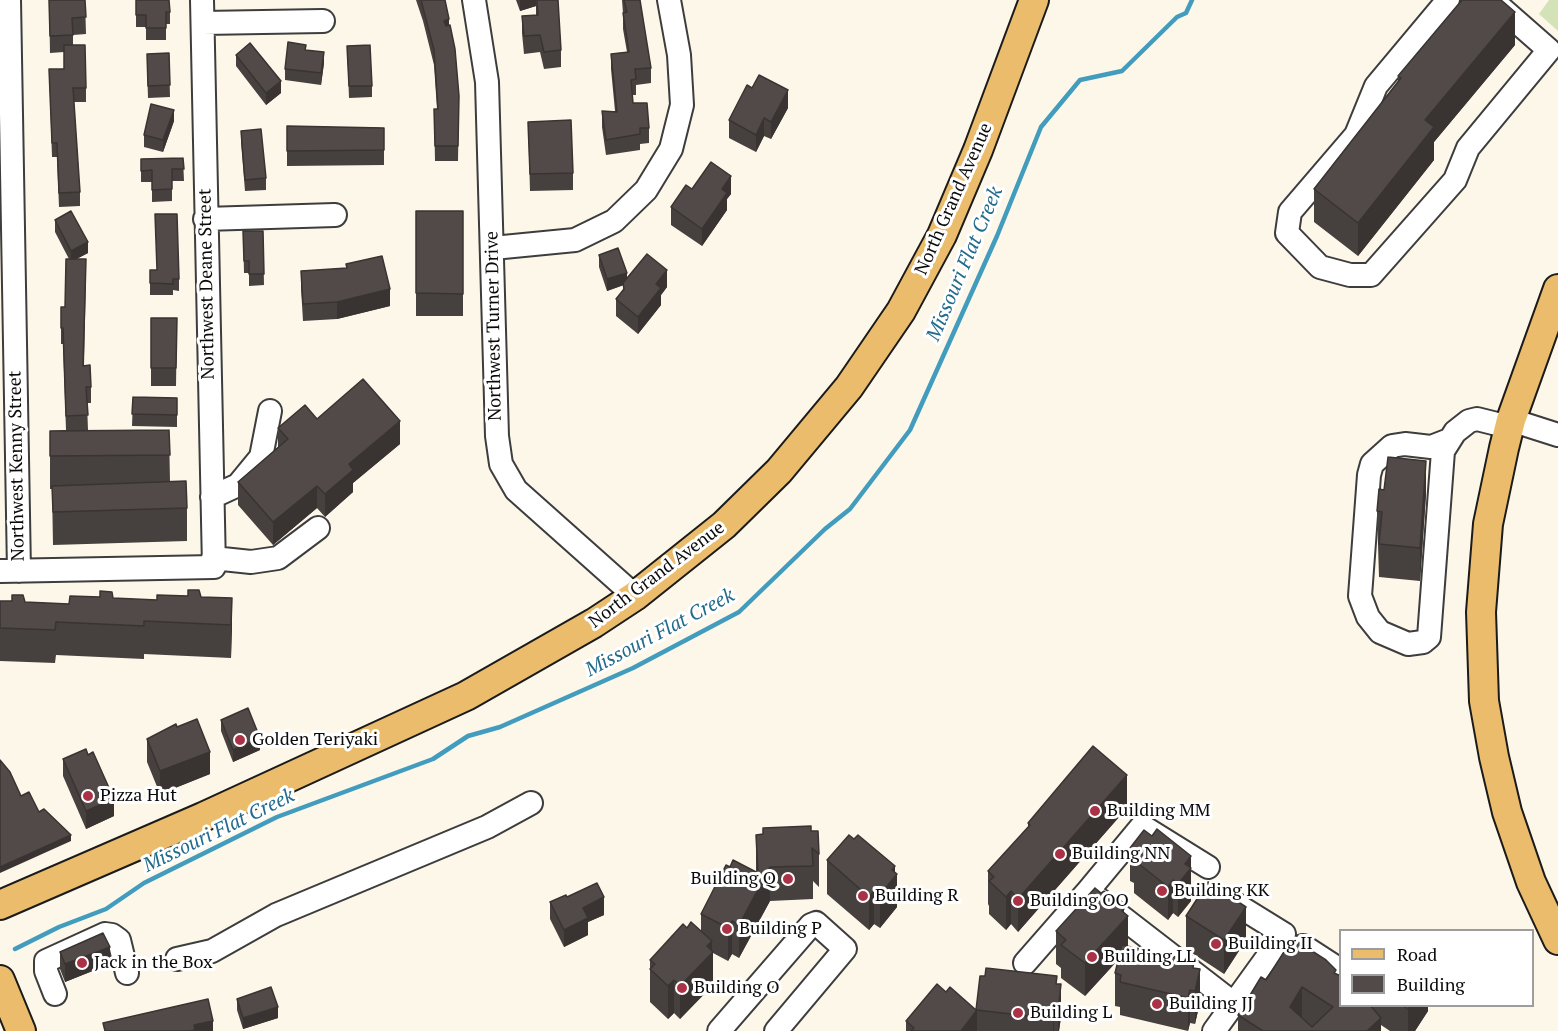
<!DOCTYPE html>
<html>
<head>
<meta charset="utf-8">
<style>
	body { margin:0 }
	#map { position:relative; width:1558px; height:1031px; overflow:hidden; background:#fdf7e9; font-family:"PT Serif",serif }
	canvas { display:block }
	.legend { position:absolute; left:1339px; top:929px; width:195px; height:78px; box-sizing:border-box; background:#fff; border:2px solid #9d9d9d; margin:0; padding:8px 10px; list-style:none; font-size:18px; color:#0a0a0a }
	.legend li { display:flex; align-items:center; gap:12px; height:30px }
	.legend b { width:30px; border:2px solid #9d9d9d }
</style>
</head>
<body>
<div id="map">
<canvas width="1558" height="1031"></canvas>
<ul class="legend">
<li><b style="height:8px;background:#eabc6c"></b>Road</li>
<li><b style="height:16px;background:#514a48"></b>Building</li>
</ul>
</div>
<script>
const ctx = document.querySelector('canvas').getContext('2d');
ctx.lineJoin = 'round';
function paint(path, color) { ctx.fillStyle = color; ctx.fill(path, 'evenodd'); }
const poly = rows => new Path2D(rows.map(r => 'M' + r).join(''));
function strokePath(path, color, width, dash) { ctx.strokeStyle = color; ctx.lineWidth = width; ctx.lineCap = dash ? 'butt' : 'round'; ctx.setLineDash(dash || []); ctx.stroke(path); }
function label(font, color, halo, rows, align = 'center') {
  ctx.font = font + ' "PT Serif",serif'; ctx.lineWidth = 6; ctx.setLineDash([]); ctx.textBaseline = 'middle'; ctx.strokeStyle = halo; ctx.fillStyle = color; for (const [text, x, y, turn = 0] of rows) {
    ctx.save(); ctx.translate(x, y); ctx.rotate((+turn || 0) * Math.PI / 180); ctx.textAlign = isNaN(turn) ? turn : align; if (halo) ctx.strokeText(text, 0, 0); ctx.fillText(text, 0, 0); ctx.restore();
  }
}
paint(poly([
	[1549,0,1558,0,1558,31,1539,14]
]), '#d3e3b7');
strokePath(poly([
	[15,949,59,927,106,909,144,883,277,817,433,759,468,736,500,727,633,668,739,612,825,529,850,509,910,430,997,236,1041,127,1080,80,1122,71,1177,17,1186,13,1192,0]
]), '#429cbe', 4.5);
const minor = poly([
	[9,0,19,571],
	[474,0,487,82,497,436,501,464,516,490,635,596],
	[1448,0,1376,86,1356,135,1290,212,1287,233,1320,267,1350,275,1371,275,1455,180,1468,148,1549,50,1492,0],
	[203,23,323,21],
	[205,219,335,215],
	[493,248,575,240,614,221,646,190,671,149,682,105,679,55,669,0],
	[1511,420,1558,435],
	[1449,440,1431,447,1405,444,1392,446,1372,464,1369,475,1360,596,1368,617,1380,632,1408,644,1423,642,1429,637,1443,451,1455,432,1469,421,1477,419,1509,427],
	[212,497,238,485,261,457,270,411],
	[213,558,251,562,278,558,318,528],
	[0,571,214,567,202,0],
	[1088,891,1142,826,1208,867],
	[1303,946,1340,970],
	[177,959,212,951,276,915,487,827,531,803],
	[1025,963,1088,891,1233,1003],
	[55,994,46,971,46,961,105,934,112,935,119,940,127,973],
	[719,1031,811,925,816,923,845,949,776,1031],
	[1214,1031,1284,934,1229,900]
]);
const major = poly([
	[1558,289,1511,420,1504,448,1488,524,1481,612,1484,701,1494,757,1507,812,1531,882,1558,940],
	[0,905,203,817,466,696,594,623,635,596,724,525,779,471,849,387,901,311,942,235,978,150,1034,0],
	[0,980,21,1031]
]);
strokePath(minor, '#3d3d3d', 26);
strokePath(major, '#1b1b1b', 32);
strokePath(minor, '#fff', 22);
strokePath(major, '#eabc6c', 28);
paint(poly([
	[49,0,85,0,86,34,73,35,73,45,86,88,86,102,74,102,80,192,80,206,59,207,57,157,52,157,49,69,64,69,64,52,50,53],
	[136,0,170,12,170,24,166,24,166,40,146,40,146,27,136,27],
	[416,0,445,0,459,96,458,161,435,161,434,109,437,109,434,65,423,21],
	[516,0,558,0,561,50,561,67,544,69,540,52,524,54,522,33,522,16,536,15,536,6,520,11],
	[622,0,640,0,651,68,651,83,636,85,636,95,633,95,633,103,649,128,649,143,640,144,640,150,606,155,602,127,602,111,615,111,611,69,611,54,627,52,623,29,623,13],
	[1515,45,1434,142,1434,160,1358,256,1314,222,1314,189,1398,81,1398,76],
	[347,46,372,86,372,97,349,98],
	[169,53,170,97,148,98,147,66],
	[236,55,281,93,266,105,236,66],
	[324,63,321,85,285,80,285,69],
	[788,108,771,139,764,136,756,152,729,138,729,120],
	[174,121,163,152,144,147,144,135],
	[528,122,573,173,573,190,530,191],
	[287,126,384,128,384,165,287,166],
	[241,131,266,178,266,190,245,191,241,142],
	[183,158,184,181,172,181,172,201,152,202,152,182,141,182,141,159],
	[692,189,731,194,727,199,727,210,702,246,671,225,671,207],
	[416,211,463,211,463,316,416,316],
	[55,220,88,253,76,259,86,275,84,366,91,387,91,403,87,403,88,430,169,430,170,482,187,508,187,541,53,545,52,489,50,489,50,431,66,430,63,344,61,344,61,307,65,307,69,259,55,232],
	[243,231,263,231,264,285,249,286,249,273,244,273],
	[599,255,627,278,667,287,661,295,661,305,638,334,616,316,616,299,623,290,623,285,607,291,599,267],
	[346,264,390,306,337,319,303,321,301,288,301,271,346,268],
	[150,270,179,279,179,291,173,290,173,295,150,295],
	[151,318,177,318,176,386,151,386],
	[133,397,177,398,177,427,132,426],
	[317,419,400,444,353,483,353,492,325,517,317,508,273,545,238,505,238,482,278,447,278,428],
	[1426,494,1420,581,1379,577,1377,511],
	[201,597,232,598,231,658,144,654,144,659,56,655,55,663,0,661,0,601,69,604,113,598,157,600],
	[221,720,260,750,233,762,221,731],
	[147,739,210,774,160,794,147,762],
	[88,755,114,816,86,829,63,776,63,759],
	[1127,808,1018,932,1011,924,1006,930,989,914,989,906,988,904,988,871,1028,827,1028,823],
	[811,831,819,854,819,887,813,881,813,899,770,901,739,958,732,954,728,961,713,953,713,985,680,1019,674,1013,668,1019,650,1002,650,960,687,928,701,931,701,914,730,867,756,873,756,835],
	[854,839,895,872,897,907,880,928,874,924,869,930,827,894,827,860],
	[1130,848,1191,889,1191,901,1178,917,1173,913,1168,920,1134,893,1134,883,1130,881],
	[567,897,604,915,588,922,588,935,564,947,550,919,550,902],
	[1124,913,1128,946,1194,968,1200,1002,1195,1024,1190,1023,1188,1031,1120,1015,1120,1007,1115,1006,1115,973,1118,960,1085,996,1061,978,1061,968,1056,964,1056,931],
	[1186,916,1246,940,1224,974,1186,949],
	[60,952,110,964,65,982,60,969],
	[1336,974,1341,1005,1428,1005,1428,1011,1415,1031,1390,1031,1381,1025,1381,1031,1238,1031,1238,1015,1266,980],
	[1057,984,1061,1017,1059,1031,906,1031,906,1021,946,992,976,1010],
	[237,999,278,1018,243,1029,237,1010]
]), '#46403e');
paint(poly([
	[520,0,536,0,536,6,520,11],
	[1515,12,1515,45,1434,142,1434,160,1358,256,1358,223,1425,120],
	[449,19,449,34,444,35,444,21],
	[324,52,324,63,321,85,321,73],
	[281,81,281,93,266,105,266,93],
	[788,90,788,108,771,139,771,122],
	[174,110,174,121,163,152,163,140],
	[764,118,764,136,756,152,756,135],
	[731,176,731,194,727,199,727,210,702,246,702,229,722,189],
	[88,242,88,253,71,262,71,251],
	[667,270,667,287,661,295,661,305,638,334,638,317,656,284],
	[627,273,627,284,607,291,607,279],
	[390,289,390,306,337,319,337,302],
	[400,421,400,444,353,483,353,492,325,517,325,494,349,464],
	[1426,461,1426,494,1420,581,1420,548],
	[317,486,317,508,273,545,273,522],
	[232,598,232,631,231,658,231,625],
	[260,738,260,750,233,762,233,750],
	[210,752,210,774,160,794,160,771],
	[1127,775,1127,808,1018,932,1018,899],
	[114,799,114,816,86,829,86,811],
	[71,835,71,841,0,873,0,867],
	[1191,856,1191,901,1178,917,1178,884,1185,864],
	[895,866,895,877,897,874,897,907,880,928,880,895,892,870],
	[770,867,770,901,739,958,739,925],
	[1173,880,1173,913,1168,920,1168,887],
	[874,891,874,924,869,930,869,897],
	[1011,891,1011,924,1006,930,1006,897],
	[604,897,604,915,588,922,588,935,564,947,564,930,583,908],
	[1246,907,1246,940,1224,974,1224,940],
	[1124,909,1124,920,1128,916,1128,949,1085,996,1085,963],
	[732,921,732,954,728,961,728,928],
	[712,941,712,953,713,952,713,985,680,1019,680,986,707,946],
	[110,947,110,964,65,982,65,964],
	[1200,969,1200,1002,1195,1024,1195,991],
	[674,980,674,1013,668,1019,668,986],
	[1061,984,1061,1017,1059,1031,1058,1031,1058,1011],
	[1302,987,1302,1021,1290,1007],
	[1190,990,1190,1023,1188,1031,1188,998],
	[1411,1005,1428,1005,1428,1011,1415,1031,1408,1031,1408,1009],
	[278,1007,278,1018,243,1029,243,1018],
	[977,1010,977,1031,961,1031],
	[1054,1011,1054,1031,1053,1031,1053,1019],
	[1381,1018,1381,1031,1367,1031],
	[213,1021,213,1031,190,1031,194,1025]
]), '#393432');
const building = poly([
	[49,0,85,0,86,17,72,18,73,35,50,36,49,0],
	[136,0,169,0,170,12,166,12,166,28,146,28,146,15,136,15,136,0],
	[421,0,445,0,449,19,444,21,446,26,450,25,455,49,459,96,458,146,435,146,434,109,438,109,434,50,421,0],
	[537,0,558,0,561,50,544,52,540,35,524,36,522,16,538,15,537,0],
	[624,0,640,0,651,68,635,69,636,79,631,80,633,103,647,103,649,128,640,128,640,134,606,140,602,111,617,112,611,54,629,52,623,13,627,12,624,0],
	[1462,0,1501,0,1515,12,1425,120,1434,127,1358,223,1314,189,1401,78,1398,76,1462,0],
	[288,42,306,45,305,50,324,52,321,73,285,69,288,42],
	[250,43,281,81,266,93,236,55,250,43],
	[64,45,85,45,86,88,73,88,80,192,59,193,57,143,52,143,49,69,64,69,64,45],
	[370,45,372,86,349,86,347,46,370,45],
	[169,53,170,85,148,86,147,54,169,53],
	[759,75,788,90,771,122,764,118,756,135,729,120,747,85,752,88,759,75],
	[151,104,174,110,163,140,144,135,151,104],
	[571,120,573,173,530,174,528,122,571,120],
	[287,126,384,128,384,150,287,151,287,126],
	[261,129,266,178,245,180,241,131,261,129],
	[183,158,184,169,172,169,172,189,152,190,152,170,141,171,141,159,183,158],
	[711,162,731,176,722,189,727,193,702,229,671,207,686,185,692,189,711,162],
	[71,211,88,242,71,251,55,220,71,211],
	[416,211,463,211,463,294,416,293,416,211],
	[155,214,177,214,179,279,173,279,173,284,150,283,150,270,157,270,155,214],
	[243,231,263,231,264,274,249,274,249,261,244,261,243,231],
	[618,248,627,273,607,279,599,255,618,248],
	[647,254,667,270,656,284,661,288,638,317,616,299,624,289,623,283,647,254],
	[382,256,390,289,337,302,303,304,301,271,347,268,346,264,382,256],
	[66,259,86,259,83,366,90,365,91,387,86,387,88,415,66,416,63,328,61,328,61,307,65,307,66,259],
	[151,318,177,318,176,368,151,368,151,318],
	[363,379,400,421,349,464,353,470,325,494,317,486,273,522,238,482,288,439,278,428,305,405,317,419,363,379],
	[133,397,177,398,177,415,132,414,133,397],
	[169,430,170,455,50,456,50,431,169,430],
	[1388,457,1426,461,1420,548,1379,544,1382,512,1377,511,1379,489,1384,490,1388,457],
	[186,481,187,508,53,512,52,486,186,481],
	[188,590,199,590,201,597,232,598,231,625,144,621,144,626,56,622,55,630,0,628,0,601,12,601,12,595,23,595,25,602,69,604,70,596,100,597,100,591,112,592,113,598,157,600,157,595,188,596,188,590],
	[248,708,260,738,233,750,221,720,248,708],
	[197,719,210,752,160,771,147,739,176,724,177,727,197,719],
	[1093,746,1127,775,1018,899,1011,891,1006,897,989,881,994,877,988,871,1030,825,1028,823,1093,746],
	[86,749,88,755,93,752,114,799,86,811,63,759,86,749],
	[0,760,10,772,21,796,29,792,39,812,44,809,71,835,0,867,0,760],
	[811,826,811,831,818,831,819,854,812,848,813,866,770,867,739,925,732,921,728,928,701,914,726,865,730,867,733,860,758,873,756,835,763,834,763,828,811,826],
	[1157,829,1191,856,1185,864,1191,868,1178,884,1173,880,1168,887,1134,860,1138,854,1130,848,1144,830,1152,836,1157,829],
	[849,835,854,839,858,835,895,866,892,870,897,874,880,895,874,891,869,897,827,860,849,835],
	[1208,882,1246,907,1224,940,1186,916,1208,882],
	[597,883,604,897,583,908,588,918,564,930,550,902,566,895,567,897,597,883],
	[1095,888,1101,893,1104,891,1124,909,1122,911,1128,916,1085,963,1061,945,1066,940,1056,931,1095,888],
	[691,922,712,941,707,946,713,952,680,986,674,980,668,986,650,969,655,964,650,960,683,924,687,928,691,922],
	[103,933,110,947,65,964,60,952,103,933],
	[1298,942,1326,960,1336,970,1334,973,1341,976,1341,1005,1370,1005,1381,1018,1367,1031,1263,1031,1238,1015,1261,977,1266,980,1289,944,1294,948,1298,942],
	[1302,987,1333,1007,1312,1027,1290,1007,1302,987],
	[1122,945,1194,961,1193,968,1200,969,1195,991,1190,990,1188,998,1120,982,1121,975,1115,973,1122,945],
	[986,968,1057,976,1056,984,1061,984,1058,1011,1054,1011,1053,1019,977,1010,961,1031,911,1031,914,1028,906,1021,937,984,946,992,950,987,976,1010,980,976,985,976,986,968],
	[271,987,278,1007,243,1018,237,999,271,987],
	[208,999,213,1021,194,1025,195,1030,190,1031,105,1031,103,1023,208,999],
	[1402,1005,1411,1005,1408,1009,1402,1005]
]);
paint(building, '#514a48');
strokePath(building, '#393432', 1.5);
for (const [x, y, r, color] of [
	[240,740,6,"#aa3246"],
	[88,796,6,"#aa3246"],
	[1095,811,6,"#aa3246"],
	[1060,854,6,"#aa3246"],
	[788,879,6,"#aa3246"],
	[1162,891,6,"#aa3246"],
	[863,896,6,"#aa3246"],
	[1018,901,6,"#aa3246"],
	[727,929,6,"#aa3246"],
	[1216,944,6,"#aa3246"],
	[1092,957,6,"#aa3246"],
	[82,963,6,"#aa3246"],
	[682,988,6,"#aa3246"],
	[1157,1004,6,"#aa3246"],
	[1018,1013,6,"#aa3246"]
]) { const dot = new Path2D(); dot.arc(x, y, r, 0, 2 * Math.PI); ctx.fillStyle = color; ctx.fill(dot); strokePath(dot, '#fff', 2); }
label('18px', '#0a0a0a', '#fff', [
	["North Grand Avenue",954,199,-66],
	["Northwest Deane Street",207,284,-91],
	["Northwest Turner Drive",494,326,-91],
	["Northwest Kenny Street",17,466,-91],
	["North Grand Avenue",657,575,-37]
]);
label('18px', '#0a0a0a', '#fff', [
	["Golden Teriyaki",252,740],
	["Pizza Hut",100,796],
	["Building MM",1107,811],
	["Building NN",1072,854],
	["Building Q",776,879,"right"],
	["Building KK",1174,891],
	["Building R",875,896],
	["Building OO",1030,901],
	["Building P",739,929],
	["Building II",1228,944],
	["Building LL",1104,957],
	["Jack in the Box",94,963],
	["Building O",694,988],
	["Building JJ",1169,1004],
	["Building L",1030,1013]
], 'left');
label('italic 20px', '#226b8d', '#fff', [
	["Missouri Flat Creek",965,264,-67],
	["Missouri Flat Creek",660,633,-28],
	["Missouri Flat Creek",219,831,-26]
]);
</script>
</body>
</html>
